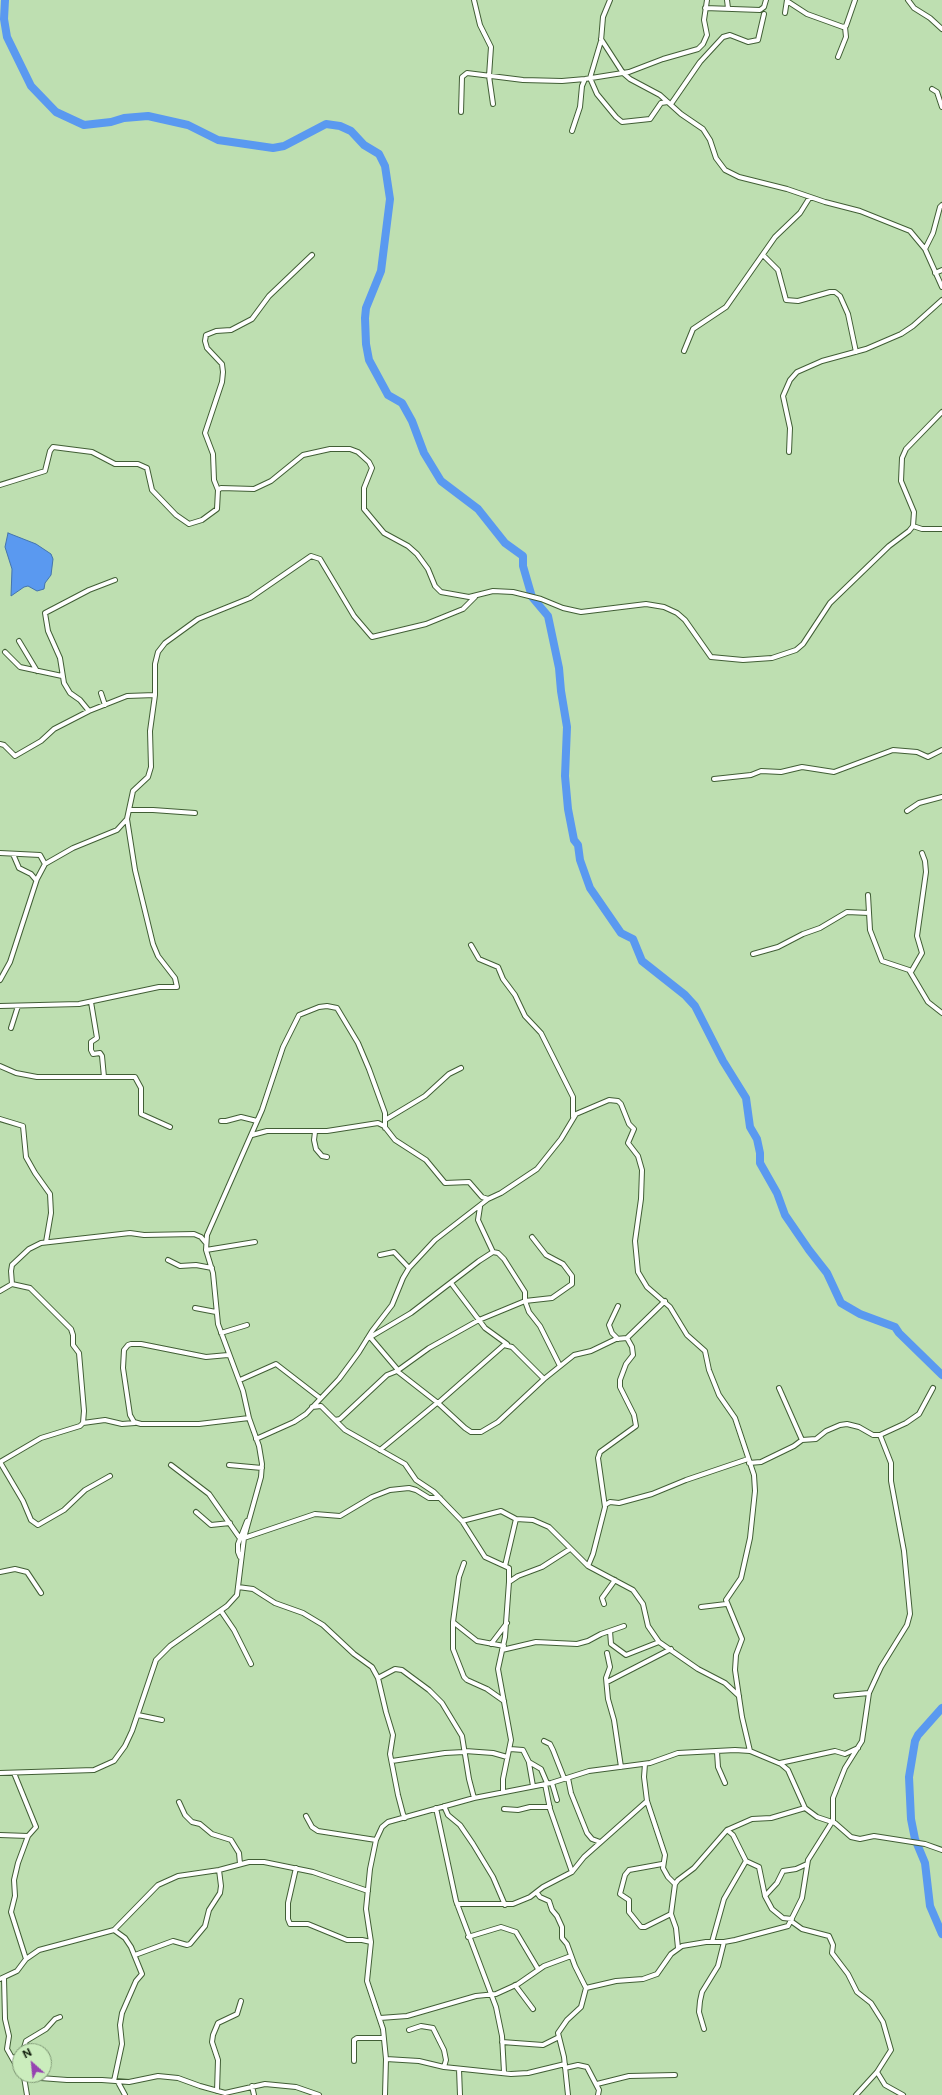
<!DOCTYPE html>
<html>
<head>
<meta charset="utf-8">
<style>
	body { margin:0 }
	#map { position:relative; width:942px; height:2095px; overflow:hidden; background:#bedfb1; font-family:"Public Sans",sans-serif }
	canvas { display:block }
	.north { position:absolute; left:12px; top:2043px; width:40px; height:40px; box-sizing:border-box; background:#cbedbd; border:1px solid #819a77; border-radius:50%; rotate:333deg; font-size:11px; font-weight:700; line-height:16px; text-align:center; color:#121e0d }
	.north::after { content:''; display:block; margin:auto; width:14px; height:18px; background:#9643b1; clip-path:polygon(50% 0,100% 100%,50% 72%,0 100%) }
</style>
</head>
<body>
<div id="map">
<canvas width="942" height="2095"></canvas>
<div class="north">N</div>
</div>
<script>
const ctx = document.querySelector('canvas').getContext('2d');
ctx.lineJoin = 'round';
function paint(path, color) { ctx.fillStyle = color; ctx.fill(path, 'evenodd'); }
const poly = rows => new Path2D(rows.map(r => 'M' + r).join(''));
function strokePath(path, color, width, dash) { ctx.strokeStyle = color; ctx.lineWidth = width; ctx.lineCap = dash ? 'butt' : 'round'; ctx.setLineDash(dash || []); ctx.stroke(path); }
const water = poly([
	[8,533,36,544,51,554,53,559,51,575,45,583,44,589,37,591,28,586,24,587,11,596,12,569,5,547,8,533]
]);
paint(water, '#5a99f0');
strokePath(water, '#4474ac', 1);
strokePath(poly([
	[5,0,4,19,7,37,31,86,56,112,84,125,111,122,124,118,148,116,188,125,218,140,273,148,284,146,326,124,340,126,351,131,364,145,379,154,385,166,390,199,381,271,366,308,365,318,366,344,369,360,388,395,402,403,412,421,424,453,441,481,478,509,505,543,523,556,523,566,532,597,548,616,559,668,561,691,567,727,565,776,568,809,574,840,578,845,580,860,590,888,621,933,633,939,642,961,685,995,695,1006,723,1061,746,1098,750,1127,757,1139,760,1153,760,1163,777,1193,785,1215,809,1250,827,1273,841,1303,860,1314,895,1327,899,1333,942,1375],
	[942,1708,918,1735,915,1741,909,1777,911,1819,915,1839,925,1863,930,1906,942,1934]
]), '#5a99f0', 8);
const street = poly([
	[474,0,480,25,491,47,489,76,493,104],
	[610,0,603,17,601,41,590,78,597,94,616,117,622,122,650,119,661,103,668,102],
	[727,0,728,8],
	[908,0,914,8,930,18,942,29],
	[787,1,807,14,843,27,846,26,855,0],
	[705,8,760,10,764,7,766,0],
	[785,13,787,0],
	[601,39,623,73,630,79,660,95,681,114,703,129,710,140,716,158,725,170,739,177,787,189,825,202,860,211,910,231,925,249,942,287],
	[838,57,846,37,845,27],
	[932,89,937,92,942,107],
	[671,104,700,62,723,37,730,35,748,42,758,40,764,14],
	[461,112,462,77,467,73,523,80,562,81,585,79,629,72,663,59,698,49,703,44,707,35,704,20,707,0],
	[572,131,580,107,582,86,585,79],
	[925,249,933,233,940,207,942,205],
	[763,255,778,270,786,300,798,301,830,292,835,292,840,296,848,314,856,352],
	[935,273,942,270],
	[684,351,693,329,726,307,775,237,800,213,810,197],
	[789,452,790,428,783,396,790,380,797,372,822,361,866,349,901,334,913,326,942,300],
	[0,485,45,471,50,451,53,447,92,452,115,464,138,464,147,468,152,490,176,515,189,524,202,520,217,509,218,490,221,488,254,489,271,481,303,455,330,449,350,449,358,452,369,462,372,468,364,488,364,509,384,533,408,546,417,554,428,569,435,586,441,592,469,597,493,591,513,592,541,599,563,608,581,612,646,604,664,607,677,613,685,620,711,657,743,660,772,658,796,650,803,644,830,603,889,546,909,531,913,526,914,512,901,481,902,458,906,449,942,412],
	[218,490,214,480,213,454,205,433,222,382,223,372,222,364,207,348,205,341,206,335,216,331,231,330,252,319,269,296,312,255],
	[913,526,922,529,942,529],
	[19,641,37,671],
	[5,652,20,667,62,676],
	[101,693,105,705],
	[89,711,80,700,70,693,64,683,60,658,48,631,45,613,89,590,115,580],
	[0,744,4,745,15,756,41,741,54,729,89,711,127,696,155,695],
	[714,779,751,775,761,771,781,772,802,767,834,772,893,750,917,752,928,757,942,750],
	[129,810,153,810,195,813],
	[907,811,919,803,942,797],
	[0,853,40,855,45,864],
	[13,854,19,868,31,874,36,880],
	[868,895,870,930,882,961,909,970,928,1002,942,1013],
	[471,945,479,959,498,967,503,979,515,995,525,1016,541,1033,573,1097,573,1117],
	[753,954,778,947,803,934,820,928,847,912,869,913],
	[911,972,922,953,917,936,926,872,925,861,922,853],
	[0,980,10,962,37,879,45,864,73,848,117,830,127,819,133,791,148,777,151,767,150,731,155,695,155,664,158,652,165,643,198,619,250,598,311,556,320,559,354,616,372,637,426,624,463,609,475,597],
	[91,1002,97,1038,91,1042,91,1050,93,1054,100,1053,102,1056,104,1077],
	[0,1006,79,1004,159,987,177,987,175,978,158,956,153,944,135,870,127,819],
	[11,1028,18,1006],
	[0,1066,16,1073,37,1077,135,1077,141,1088,141,1114,170,1127],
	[0,1119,23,1126,26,1157,35,1173,50,1194,51,1213,46,1242],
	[385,1120,425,1096,449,1074,461,1068],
	[221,1121,226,1121,241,1117,257,1121],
	[315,1132,314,1140,316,1149,322,1156,327,1157],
	[252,1135,267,1131,327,1131,378,1123,384,1126,395,1140,426,1160,445,1183,469,1182,482,1197,488,1199,501,1193,537,1169,561,1139,576,1114,609,1100,618,1101,621,1104,629,1124,634,1129,628,1143,638,1156,642,1170,641,1199,635,1241,638,1272,647,1287,670,1307,687,1335,705,1351,709,1370,719,1395,735,1418,754,1475,755,1491,750,1538,741,1578,726,1600,742,1639,736,1655,735,1670,742,1717,750,1751],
	[480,1207,478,1220,493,1252],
	[532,1237,546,1255,563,1264,572,1276,572,1284,552,1298,525,1301,529,1312,540,1326,560,1366],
	[206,1250,255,1242],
	[380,1255,394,1252,409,1268],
	[168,1260,180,1266,196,1265,212,1268],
	[451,1283,485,1328,507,1344],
	[12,1284,11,1271,12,1265,29,1249,41,1243,130,1233,144,1235,194,1234,201,1237,206,1243],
	[0,1291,12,1284,30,1288,71,1329,73,1335,73,1345,79,1353,84,1411,83,1423,80,1426,41,1438,0,1462],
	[618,1306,609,1325,612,1333,618,1339],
	[195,1308,216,1312],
	[221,1333,247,1325],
	[370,1337,398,1370],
	[367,1339,411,1313,479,1261,493,1252,498,1253,504,1259,525,1292,525,1301,479,1320,429,1348,397,1371],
	[228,1355,206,1357,141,1344,131,1344,128,1345,124,1350,123,1368,130,1415,134,1422,141,1424,199,1424,249,1418],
	[240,1380,276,1364,320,1398],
	[779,1388,802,1440],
	[438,1403,504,1345,512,1347,544,1379],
	[312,1407,321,1406,335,1420,340,1419,387,1375,397,1371,438,1403,465,1428,471,1432,481,1432,498,1422,544,1379,574,1355,591,1351,616,1339,627,1338,665,1301],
	[335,1420,345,1430,405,1464,416,1480,434,1492,462,1521,485,1557,509,1568,509,1582],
	[83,1423,105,1420,122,1424,135,1423],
	[256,1439,294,1422,306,1414,339,1379,359,1352,372,1331,392,1305,403,1278,409,1268,435,1240,488,1199],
	[380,1450,437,1403],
	[0,1462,23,1501,31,1520,38,1525,64,1510,85,1490,110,1476],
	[749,1463,761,1462,794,1446,802,1440,816,1439,826,1431,840,1425,847,1424,859,1427,873,1435,880,1435,906,1423,919,1414,933,1388],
	[171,1465,209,1494,239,1537],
	[229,1465,262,1468],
	[605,1505,610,1502,619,1503,652,1494,686,1480,748,1459],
	[196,1512,211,1525,230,1523],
	[462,1521,501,1511,516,1519,533,1520,549,1527,588,1566,633,1590,643,1604,648,1626,659,1642,698,1669,725,1683,739,1696],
	[244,1538,315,1514,340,1516,372,1497,390,1490,409,1488,416,1490,429,1498,440,1498],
	[240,1557,238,1552,238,1544,247,1521],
	[464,1563,459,1577,453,1622,477,1641,504,1646],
	[505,1566,516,1519],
	[588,1566,593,1554,605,1507,598,1458,600,1452,636,1426,634,1415,620,1387,620,1380,626,1364,633,1355,632,1347,627,1338],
	[0,1572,15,1569,27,1572,41,1593],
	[238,1587,253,1589,275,1603,303,1613,323,1625,354,1654,372,1667,378,1678,386,1712,393,1735,390,1754,398,1795,403,1814,405,1818],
	[604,1604,602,1598,615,1580],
	[701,1607,726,1604],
	[221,1611,234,1630,251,1664],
	[453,1622,453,1649,464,1677,467,1680,487,1689,504,1701],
	[610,1631,611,1644,626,1655,659,1642],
	[491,1644,507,1623],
	[502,1650,536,1642,577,1644,588,1641,601,1634,624,1626],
	[607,1653,610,1667,606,1678,608,1699,614,1720,621,1767],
	[378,1678,395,1669,402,1670,429,1690,442,1703,462,1736,469,1779,474,1798],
	[607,1682,671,1649],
	[836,1696,869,1693],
	[138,1715,162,1720],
	[544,1741,550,1744,553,1750,564,1778],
	[510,1749,523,1750,529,1762,541,1769,547,1783],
	[465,1751,493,1753,507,1757],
	[717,1752,718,1767,725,1783],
	[392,1761,445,1753,464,1752],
	[529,1763,533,1786],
	[780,1763,835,1751,845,1754,858,1748],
	[645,1764,644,1777,647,1801,665,1855,663,1868,668,1877,675,1884],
	[0,1773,94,1770,114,1761,125,1746,132,1731,156,1660,170,1646,227,1606,237,1595,244,1538,261,1477,262,1464,259,1446,249,1418,243,1391,218,1324,213,1273,206,1250,207,1235,262,1110,283,1047,299,1015,319,1007,327,1006,337,1008,358,1043,369,1069,385,1113,385,1128],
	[14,1773,36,1827,28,1836,18,1863,14,1880,15,1896,11,1912,26,1959],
	[568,1778,571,1793,587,1833,592,1839,600,1842],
	[552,1783,557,1800],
	[545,1784,550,1809,572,1872],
	[503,1792,503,1779,511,1740,498,1669,505,1637,509,1582,518,1576,542,1567,570,1549],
	[179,1802,185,1815,192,1822,200,1824,212,1834,231,1840,239,1853,240,1864],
	[444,1806,448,1815,460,1825,473,1844,493,1877,505,1905],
	[436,1808,456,1901,496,2007,502,2036,504,2072],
	[504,1809,518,1810,530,1807,550,1807],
	[306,1816,312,1827,318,1831,376,1840],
	[833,1822,833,1798,845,1768,862,1741,869,1693,881,1667,907,1625,910,1614,904,1551,891,1481,891,1463,880,1435],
	[0,1835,28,1836],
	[746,1861,759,1867,765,1896,772,1909,783,1918,792,1919],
	[662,1864,629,1870,625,1875,620,1894,629,1900,629,1912,641,1927,645,1927,671,1914,675,1884,678,1880,694,1868,727,1830,752,1819,771,1818,805,1808],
	[296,1868,288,1903,288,1919,290,1924,308,1924,347,1940,362,1940,371,1942],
	[537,1893,540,1897,549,1901,552,1910,557,1916,562,1927,562,1938,567,1944,575,1966,586,1988,616,1981,643,1979,657,1974,671,1954,682,1946,706,1942,724,1942,735,1940,788,1926,802,1898,808,1860,832,1822],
	[765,1896,777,1883,783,1871,796,1869,807,1864],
	[457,1904,513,1904,530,1897,543,1887,572,1872,584,1857,647,1801],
	[671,1914,676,1928,678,1948],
	[791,1921,802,1929,829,1936,833,1945,832,1953,848,1974,857,1992,871,2003,883,2022,891,2050,877,2072,856,2095],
	[468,1937,501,1927,516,1932,538,1969],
	[712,1942,724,1899,746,1861,733,1835,727,1830],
	[135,1955,173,1941,187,1945,190,1944,205,1926,209,1910,220,1893,221,1886,219,1870],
	[4,1978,5,2019,9,2036,7,2049,20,2072],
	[0,1979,17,1971,26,1959,39,1950,114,1930,158,1885,178,1876,219,1870,249,1862,264,1862,313,1872,368,1891],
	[515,1985,533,2009],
	[380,2018,407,2016,476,1996,496,1994,518,1984,544,1966,571,1956],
	[704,2029,699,2012,700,2001,702,1992,718,1966,724,1942],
	[409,2030,421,2026,433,2028,444,2050,446,2060,444,2067],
	[502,2042,543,2045,559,2037],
	[23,2051,26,2041,46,2029,55,2019,60,2017],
	[13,2058,20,2054],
	[386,2059,419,2061,444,2067,511,2074,528,2073,565,2064],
	[354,2061,354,2040,357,2038,382,2038],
	[565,2068,578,2065,587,2067,599,2090,598,2095],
	[459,2069,460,2095],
	[877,2072,885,2085,903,2095],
	[22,2075,27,2077,67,2080,102,2080,129,2082,158,2076,178,2078,200,2086,225,2093,265,2084,296,2087,319,2095],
	[24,2077,27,2095],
	[114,2081,122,2044,120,2025,122,2013,136,1981,142,1974,131,1947,125,1938,114,1930],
	[118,2082,125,2095],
	[597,2084,629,2076,675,2075],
	[252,2086,254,2095],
	[217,2091,218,2060,212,2042,213,2035,218,2023,237,2014,241,2001],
	[385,2095,386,2059,383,2029,367,1981,371,1942,366,1909,370,1869,376,1840,382,1827,388,1822,474,1798,551,1783,589,1771,650,1763,678,1753,735,1750,750,1751,781,1764,788,1770,805,1808,817,1817,835,1823,851,1837,860,1839,874,1836,925,1844,942,1850],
	[568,2095,564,2057,558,2033,567,2020,581,2007,586,1988]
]);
strokePath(street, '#415e35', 6);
strokePath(street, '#fff', 4);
</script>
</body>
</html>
